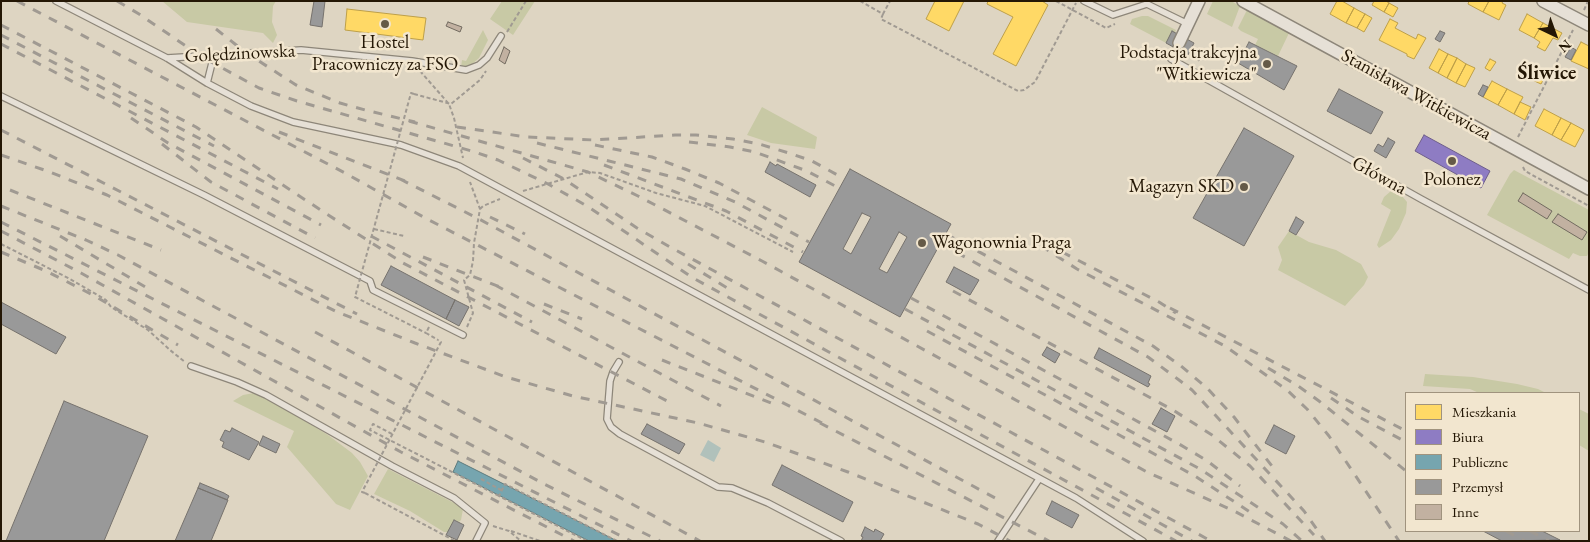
<!DOCTYPE html>
<html>
<head>
<meta charset="utf-8">
<style>
	body { margin:0 }
	#map { position:relative; width:1590px; height:542px; overflow:hidden; background:#ded5c2; font-family:"EB Garamond",serif }
	canvas { display:block }
	.frame { position:absolute; inset:0; border:2px solid #241705; pointer-events:none }
	.legend { position:absolute; left:1405px; top:392px; width:175px; height:140px; box-sizing:border-box; background:#f2e6cf; border:1px solid #a0937e; margin:0; padding:6px 9px; list-style:none; font-size:15px; color:#241705 }
	.legend li { display:flex; align-items:center; gap:10px; height:25px }
	.legend b { width:25px; border:1px solid #a0937e }
	.north { position:absolute; left:1530px; top:10px; width:50px; height:50px; -webkit-text-stroke:4px #f2e6cf; paint-order:stroke; rotate:138deg; font-size:14px; font-weight:700; line-height:20px; text-align:center; color:#241705 }
	.north::after { content:''; display:block; margin:auto; width:18px; height:22px; background:#241705; clip-path:polygon(50% 0,100% 100%,50% 72%,0 100%) }
</style>
</head>
<body>
<div id="map">
<canvas width="1590" height="542"></canvas>
<div class="frame"></div>
<ul class="legend">
<li><b style="height:14px;background:#ffd966"></b>Mieszkania</li>
<li><b style="height:14px;background:#8e7cc3"></b>Biura</li>
<li><b style="height:14px;background:#76a5af"></b>Publiczne</li>
<li><b style="height:14px;background:#999"></b>Przemysł</li>
<li><b style="height:14px;background:#c2b1a1"></b>Inne</li>
</ul>
<div class="north">N</div>
</div>
<script>
const ctx = document.querySelector('canvas').getContext('2d');
ctx.lineJoin = 'round';
function paint(path, color) { ctx.fillStyle = color; ctx.fill(path, 'evenodd'); }
const poly = rows => new Path2D(rows.map(r => 'M' + r).join(''));
function strokePath(path, color, width, dash) { ctx.strokeStyle = color; ctx.lineWidth = width; ctx.lineCap = dash ? 'butt' : 'round'; ctx.setLineDash(dash || []); ctx.stroke(path); }
function label(font, color, halo, rows, align = 'center') {
  ctx.font = font + ' "EB Garamond",serif'; ctx.lineWidth = 5; ctx.setLineDash([]); ctx.textBaseline = 'middle'; ctx.strokeStyle = halo; ctx.fillStyle = color; for (const [text, x, y, turn = 0] of rows) {
    ctx.save(); ctx.translate(x, y); ctx.rotate((+turn || 0) * Math.PI / 180); ctx.textAlign = isNaN(turn) ? turn : align; if (halo) ctx.strokeText(text, 0, 0); ctx.fillText(text, 0, 0); ctx.restore();
  }
}
paint(poly([
	[162,1,276,1,273,6,272,22,277,35,273,43,263,33,187,22],
	[502,1,535,1,513,35,490,19],
	[1213,1,1231,1,1240,6,1232,27,1207,14],
	[1247,10,1289,33,1278,56,1255,45,1258,39,1241,31,1238,28],
	[1142,16,1148,16,1176,30,1170,45,1130,24,1132,19],
	[483,30,488,40,479,58,470,66,461,67,462,60,466,61],
	[762,107,817,137,815,149,771,143,747,135],
	[1514,170,1589,210,1589,252,1587,256,1580,256,1573,253,1569,259,1487,215,1510,174],
	[1391,191,1402,196,1407,202,1406,213,1399,229,1391,240,1379,248,1377,245,1391,210,1381,204,1384,197],
	[1289,231,1309,242,1336,250,1361,264,1368,277,1364,285,1345,306,1278,270,1282,260,1278,247],
	[1425,374,1473,377,1517,384,1538,389,1546,393,1479,393,1470,389,1423,386],
	[254,393,280,406,328,435,352,453,360,462,368,476,350,510,336,504,287,447,294,431,233,401,243,395],
	[1579,409,1589,414,1589,451,1579,445],
	[388,469,458,505,463,509,461,520,459,522,454,520,448,532,444,532,410,511,374,494]
]), '#c8c9a5');
paint(poly([
	[708,440,721,448,714,462,700,455]
]), '#b0c1bb');
const homes = poly([
	[935,1,964,1,949,31,926,19,935,1],
	[988,1,1042,1,1048,5,1016,66,993,54,1013,17,987,4,988,1],
	[1337,1,1342,1,1354,8,1346,23,1330,14,1337,1],
	[1374,1,1386,1,1389,3,1384,12,1372,5,1374,1],
	[1469,1,1489,1,1483,12,1468,4,1469,1],
	[1489,1,1503,1,1502,3,1506,5,1499,20,1483,12,1489,1],
	[1389,3,1398,8,1393,17,1384,12,1389,3],
	[1354,8,1365,14,1357,28,1346,23,1354,8],
	[347,9,426,18,423,40,345,30,347,9],
	[1365,14,1372,18,1364,32,1357,28,1365,14],
	[1527,14,1543,23,1534,38,1519,30,1527,14],
	[1390,19,1398,23,1395,28,1416,39,1418,34,1426,38,1414,59,1407,56,1407,54,1379,40,1390,19],
	[1543,23,1562,33,1558,40,1553,38,1545,51,1537,47,1540,42,1534,38,1543,23],
	[1581,42,1589,46,1589,69,1571,61,1581,42],
	[1439,49,1448,54,1438,73,1429,68,1439,49],
	[1448,54,1457,58,1447,78,1438,73,1448,54],
	[1457,58,1466,64,1456,83,1447,78,1457,58],
	[1490,59,1496,62,1490,71,1485,68,1490,59],
	[1466,64,1475,68,1465,87,1456,83,1466,64],
	[1535,70,1546,75,1541,84,1530,79,1535,70],
	[1492,81,1507,89,1498,105,1483,97,1492,81],
	[1507,89,1523,97,1514,114,1498,105,1507,89],
	[1520,102,1531,107,1525,120,1514,114,1520,102],
	[1544,109,1561,118,1552,135,1535,126,1544,109],
	[1561,118,1571,123,1561,140,1552,135,1561,118],
	[1571,123,1584,130,1575,147,1561,140,1571,123]
]);
paint(homes, '#ffd966');
strokePath(homes, '#bd9f49', 1);
const offices = poly([
	[1424,135,1490,171,1481,188,1415,151,1424,135]
]);
paint(offices, '#8e7cc3');
strokePath(offices, '#6e5e8a', 1);
const public = poly([
	[458,461,617,541,589,541,453,472,458,461]
]);
paint(public, '#76a5af');
strokePath(public, '#5d7a7c', 1);
const industry = poly([
	[314,1,325,1,322,27,310,25,314,1],
	[1172,31,1194,43,1188,55,1166,43,1172,31],
	[1440,31,1445,33,1440,42,1435,39,1440,31],
	[1249,42,1297,66,1284,90,1238,63,1249,42],
	[1571,47,1576,50,1571,60,1565,57,1571,47],
	[1193,50,1202,55,1199,61,1191,55,1193,50],
	[1483,85,1488,87,1483,97,1478,94,1483,85],
	[1339,89,1383,112,1371,134,1327,111,1339,89],
	[1244,128,1294,156,1244,246,1193,218,1244,128],
	[1388,138,1395,142,1386,158,1374,151,1378,144,1383,147,1388,138],
	[770,162,776,166,777,164,816,185,810,197,765,172,770,162],
	[850,169,951,224,900,317,799,262,850,169],
	[862,213,871,217,851,254,843,249,862,213],
	[899,232,907,237,887,273,879,269,899,232],
	[1296,217,1304,222,1296,235,1289,231,1296,217],
	[391,266,455,300,446,319,381,285,391,266],
	[954,267,979,280,970,295,946,282,954,267],
	[455,300,469,307,459,326,446,319,455,300],
	[1,302,66,337,56,354,1,324,1,302],
	[1047,347,1060,354,1055,363,1042,355,1047,347],
	[1099,348,1151,376,1148,383,1150,384,1148,387,1094,358,1099,348],
	[64,401,148,436,104,541,6,541,64,401],
	[1161,408,1175,416,1167,432,1152,424,1161,408],
	[647,424,685,444,679,454,641,434,647,424],
	[1274,425,1295,436,1286,454,1265,443,1274,425],
	[232,428,259,442,249,460,222,447,224,442,220,440,225,430,230,432,232,428],
	[263,436,280,444,276,453,259,445,263,436],
	[782,465,853,502,843,522,772,485,782,465],
	[200,483,224,493,229,496,227,500,198,488,200,483],
	[198,488,228,500,211,541,175,541,198,488],
	[1052,501,1079,515,1072,528,1046,514,1052,501],
	[454,520,464,525,457,540,446,535,454,520],
	[865,527,874,532,875,529,884,534,880,541,861,541,863,537,861,536,865,527],
	[1483,531,1542,531,1560,540,1502,541,1483,531]
]);
paint(industry, '#999');
strokePath(industry, '#76726d', 1);
const building = poly([
	[448,22,462,27,460,32,446,26,448,22],
	[504,47,510,51,505,64,499,60,504,47],
	[1523,193,1552,211,1547,219,1518,201,1523,193],
	[1558,214,1587,232,1582,240,1552,222,1558,214]
]);
paint(building, '#c2b1a1');
strokePath(building, '#726b60', 1);
const lane = poly([
	[56,1,167,58,207,83,251,106,293,122,401,145,459,166,1076,498,1143,541],
	[1084,1,1113,15,1147,4,1188,24],
	[1179,43,1171,59,1421,199,1589,290],
	[167,58,301,50,412,61,466,70,479,65,487,58,501,36],
	[207,83,214,55],
	[1,96,204,195,370,281,373,290,463,335],
	[619,362,613,372,610,381,607,419,611,427,620,434,718,487,732,488,768,503,841,541],
	[191,366,237,382,266,395,392,466,454,498,485,523,476,541],
	[998,541,1039,479]
]);
const street = poly([
	[1243,1,1589,189],
	[1543,1,1589,25],
	[1179,43,1199,1]
]);
strokePath(lane, '#8d8679', 8);
strokePath(street, '#8d8679', 14);
strokePath(poly([
	[860,1,883,14,890,1],
	[1056,1,1106,28,1115,24],
	[1584,10,1588,1],
	[883,14,881,19,1018,91,1024,90,1035,82,1076,3],
	[507,32,526,1],
	[420,71,449,104,454,118,463,158],
	[414,94,451,104,480,80,486,71],
	[1518,137,1573,30],
	[1523,167,1525,171,1589,206],
	[523,191,588,172,600,173,656,193,705,206,793,252],
	[480,209,483,206,500,199],
	[374,229,404,236],
	[1,244,70,279,106,300,111,307,148,330,170,350,185,362],
	[429,327,426,333,438,340],
	[467,327,473,313,464,280,470,275,473,261,474,243,480,209,470,182],
	[392,434,373,424,370,430,499,496],
	[481,479,501,490],
	[365,493,455,541],
	[493,526,509,531,521,541],
	[511,531,540,541],
	[587,541,499,496,505,484,617,541]
]), '#a09a92', 2, [4, 2.5]);
strokePath(lane, '#e6e0d6', 5.5);
strokePath(street, '#e6e0d6', 11);
strokePath(poly([
	[17,1,345,173,427,219,826,425],
	[117,1,139,14,202,57,259,88,297,101,475,152,498,160,548,184,587,206,693,278,1176,541],
	[1,25,196,127,322,211,403,263,667,401],
	[216,29,245,52,296,85,340,103,365,110,415,122],
	[1,35,214,146],
	[1,44,278,189],
	[131,118,168,143,321,225],
	[409,121,588,172,638,196,762,261,1147,472,1234,511,1291,541],
	[457,127,527,137,594,140,675,135,696,135,733,139,759,144,789,153,812,161,843,178],
	[1,130,357,314],
	[279,132,405,181],
	[689,142,730,147,755,152,807,171,837,187],
	[537,143,681,179,735,202,809,242],
	[162,144,211,182,315,238],
	[595,145,652,157,685,169,719,183,792,222],
	[1,155,50,172,107,195,335,311,415,343,506,377,573,396,698,423,765,442,848,472,978,524,1010,541],
	[523,158,564,179,637,228,670,247,1211,541],
	[604,165,726,211,803,252],
	[400,179,479,219,997,499],
	[10,190,161,250],
	[1,206,86,240,118,255,544,484,660,541],
	[490,217,525,234],
	[1,222,631,541],
	[1,231,81,273,401,452,574,541],
	[946,234,1153,346,1181,366,1207,388,1234,417,1275,470],
	[60,236,152,291],
	[371,236,532,322],
	[941,244,1148,357,1179,380,1192,390,1217,417,1304,511,1325,541],
	[1041,246,1077,269,1225,346,1287,390,1307,409,1329,436,1399,541],
	[1,252,46,271,93,295,178,345],
	[1062,252,1159,302,1176,313],
	[423,257,500,287],
	[688,264,729,289],
	[495,285,721,406],
	[953,291,1173,410,1212,435,1250,466,1314,535],
	[911,298,1179,444,1206,460,1240,486],
	[544,304,582,319],
	[1170,308,1406,431],
	[905,309,1200,469,1283,524,1302,541],
	[927,331,1195,476,1253,514],
	[315,332,700,541],
	[662,360,771,403],
	[1268,368,1298,386,1319,401,1406,471],
	[1331,398,1359,417,1406,442],
	[820,423,1049,541],
	[1096,488,1192,541],
	[1506,531,1525,541],
	[1530,531,1549,541]
]), '#a09a92', 3, [9, 9]);
strokePath(poly([
	[414,94,411,93,355,297,426,333],
	[365,493,362,492,441,342,438,340]
]), '#a09a92', 2, [4, 2.5]);
for (const [x, y, r, color] of [
	[385,24,5,"#655a47"],
	[1267,64,5,"#655a47"],
	[1452,161,5,"#655a47"],
	[1244,187,5,"#655a47"],
	[922,243,5,"#655a47"]
]) { const dot = new Path2D(); dot.arc(x, y, r, 0, 2 * Math.PI); ctx.fillStyle = color; ctx.fill(dot); strokePath(dot, '#f2e6cf', 2); }
label('19px', '#241705', '#f2e6cf', [
	["Hostel",385,43],
	["Pracowniczy za FSO",385,65],
	["Podstacja trakcyjna",1257,53,"right"],
	["\"Witkiewicza\"",1257,75,"right"],
	["Polonez",1452,180],
	["Magazyn SKD",1234,187,"right"],
	["Wagonownia Praga",932,243,"left"]
]);
label('19px', '#241705', '#f2e6cf', [
	["Golędzinowska",240,54,-3],
	["Stanisława Witkiewicza",1416,95,29],
	["Główna",1379,176,29]
]);
label('bold 20px', '#241705', '#f2e6cf', [
	["Śliwice",1547,74]
]);
</script>
</body>
</html>
